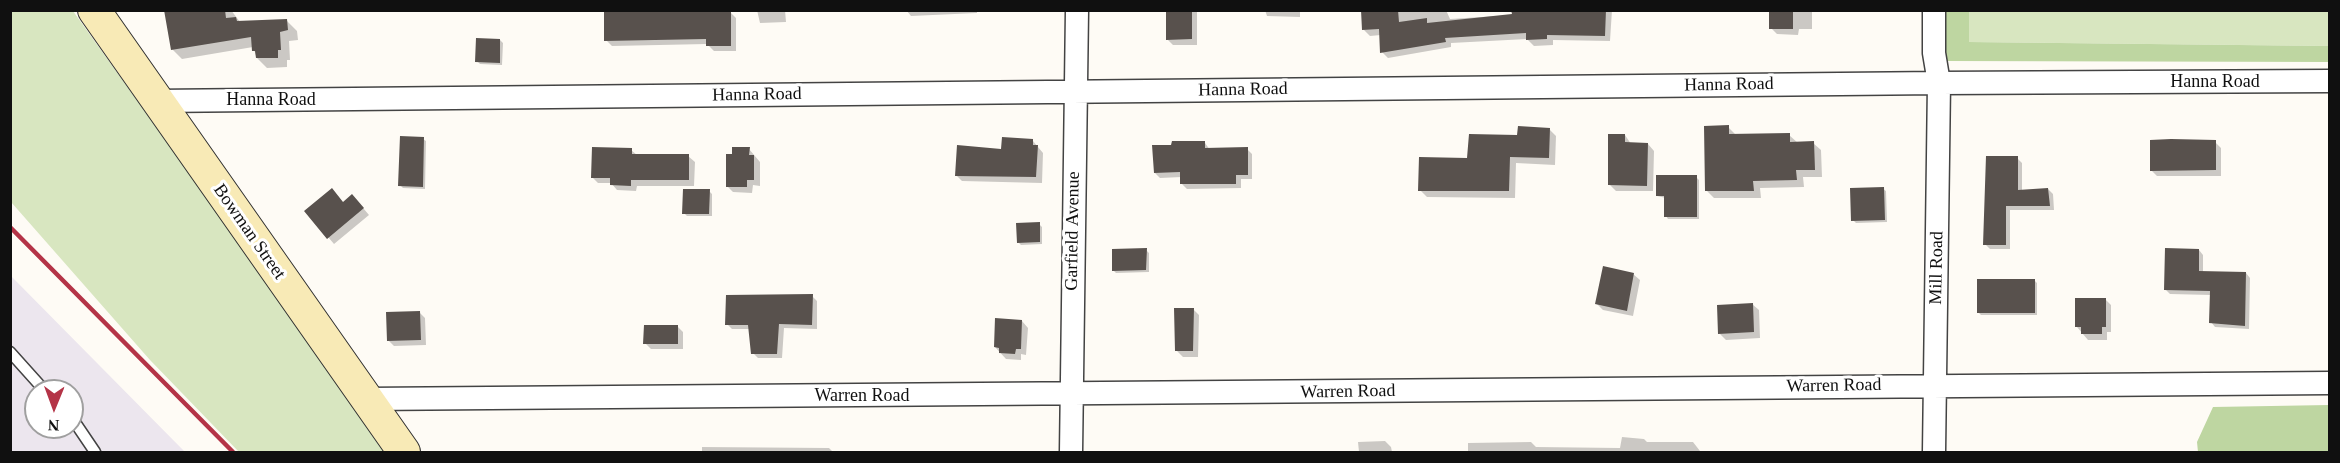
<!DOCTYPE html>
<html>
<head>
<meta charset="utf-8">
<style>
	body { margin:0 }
	#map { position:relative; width:2340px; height:463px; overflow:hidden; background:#fefbf5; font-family:"Times New Roman",serif }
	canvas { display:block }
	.frame { position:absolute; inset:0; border:12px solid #101010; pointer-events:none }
	.north { position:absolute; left:24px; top:379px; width:60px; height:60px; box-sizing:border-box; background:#fff; border:2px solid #9f9f9f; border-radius:50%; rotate:181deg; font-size:16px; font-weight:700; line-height:24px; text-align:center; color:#101010 }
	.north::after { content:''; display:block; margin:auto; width:21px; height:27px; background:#b43447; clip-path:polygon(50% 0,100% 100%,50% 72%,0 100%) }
</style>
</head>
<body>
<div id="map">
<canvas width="2340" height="463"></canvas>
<div class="frame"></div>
<div class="north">N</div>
</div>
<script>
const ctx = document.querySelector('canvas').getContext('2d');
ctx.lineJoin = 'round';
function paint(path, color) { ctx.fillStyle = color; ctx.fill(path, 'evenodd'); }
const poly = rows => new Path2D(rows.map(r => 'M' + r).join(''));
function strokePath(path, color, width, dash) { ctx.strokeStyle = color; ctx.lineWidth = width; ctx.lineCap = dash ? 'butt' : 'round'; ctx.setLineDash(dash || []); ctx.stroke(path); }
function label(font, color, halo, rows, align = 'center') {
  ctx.font = font + ' "Times New Roman",serif'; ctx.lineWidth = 6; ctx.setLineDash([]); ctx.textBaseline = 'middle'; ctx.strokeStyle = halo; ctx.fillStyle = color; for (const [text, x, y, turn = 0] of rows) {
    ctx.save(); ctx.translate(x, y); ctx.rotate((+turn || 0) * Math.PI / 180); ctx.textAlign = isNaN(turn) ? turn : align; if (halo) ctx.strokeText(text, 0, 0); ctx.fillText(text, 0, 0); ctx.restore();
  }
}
paint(poly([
	[11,276,185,452,11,452],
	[36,391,72,391,72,427,36,427]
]), '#ece6ee');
paint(poly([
	[10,11,73,11,389,452,239,452,150,360,11,202],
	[1969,11,2329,11,2329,46,1969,42]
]), '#d8e6c0');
paint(poly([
	[1941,11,1969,11,1969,42,2329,46,2329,62,1946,61],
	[2329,405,2329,452,2198,452,2197,442,2213,407]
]), '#bed6a1');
paint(poly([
	[165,10,231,10,240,22,287,21,297,31,298,40,289,41,290,60,287,60,287,67,267,68,257,58,253,47,182,59,172,49],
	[757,10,785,10,786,22,760,23],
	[906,10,977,10,977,13,911,16],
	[1167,10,1197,12,1197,45,1173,45,1167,39],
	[1265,10,1300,10,1300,17,1267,16],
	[1363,10,1446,10,1450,19,1513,15,1513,10,1612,10,1610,41,1553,40,1553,45,1534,46,1527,39,1451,43,1451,47,1388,58,1382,52,1381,35,1370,36,1364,30],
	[1771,10,1812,10,1812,29,1799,29,1798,35,1777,34,1771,28],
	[730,12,736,18,736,51,714,51,707,44,612,46,606,40],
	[500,40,503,43,502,65,480,64,477,61],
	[1728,127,1736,135,1789,135,1798,143,1813,143,1821,150,1822,177,1803,177,1804,187,1760,188,1761,198,1714,198,1707,191],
	[1550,130,1556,136,1555,165,1516,163,1515,198,1427,197,1420,190,1519,137],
	[1625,135,1631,144,1648,144,1654,151,1653,191,1616,191,1610,185],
	[423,139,426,141,425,189,403,188,400,185],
	[1033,141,1043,153,1042,183,962,181,956,175,1003,150],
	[2215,142,2221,148,2221,176,2157,176,2151,170],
	[1205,143,1210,150,1247,149,1252,154,1252,179,1241,179,1241,188,1187,189,1182,184,1182,177,1160,178,1155,173,1173,147],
	[749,149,760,162,760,186,753,185,752,193,733,192,727,186],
	[631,150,637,155,688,156,695,162,694,186,637,186,636,191,617,190,611,183,598,183,592,177],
	[2017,158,2022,163,2022,191,2048,189,2053,194,2054,210,2010,210,2010,249,1990,249,1985,244],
	[1696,177,1699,180,1699,219,1668,219,1666,216,1666,198,1657,196],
	[1883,189,1886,191,1887,222,1856,223,1853,220],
	[709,191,712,194,712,216,687,216,684,213],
	[358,202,369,215,334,244,306,211],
	[1039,224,1042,227,1042,244,1021,245,1018,242],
	[1146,250,1149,253,1149,272,1116,273,1113,270],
	[2199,250,2203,255,2203,272,2246,273,2250,278,2249,329,2215,327,2211,322,2211,295,2170,294,2165,289],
	[1633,274,1640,280,1633,316,1603,310,1597,304],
	[2034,280,2037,283,2037,315,1981,315,1978,312],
	[812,296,817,301,817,329,784,328,782,358,758,358,753,353,750,329,732,329,727,324],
	[2105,299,2111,305,2111,332,2107,332,2107,340,2088,340,2077,327],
	[1752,304,1759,310,1760,338,1726,340,1720,334],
	[1193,309,1199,315,1198,357,1183,357,1177,351],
	[419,312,425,318,426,345,394,346,388,340],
	[1022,321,1028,328,1026,355,1021,354,1021,360,1006,359,995,347],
	[677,326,683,332,683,349,651,349,645,343],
	[1622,437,1644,439,1647,442,1693,442,1700,451,1734,452,1468,452,1468,443,1531,442,1536,447,1620,448],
	[1385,441,1391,447,1392,452,1359,452,1358,442],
	[702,447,829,448,833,452,702,452],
	[1831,451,1892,451,1894,452,1831,452]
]), '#0003');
paint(poly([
	[164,10,225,10,226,18,236,17,237,21,287,19,288,30,280,32,281,50,278,50,278,58,256,58,255,51,252,51,251,37,171,50],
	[1166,10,1192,10,1192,39,1166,40],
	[1361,10,1398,10,1399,22,1427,18,1427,23,1512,14,1511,10,1606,10,1605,36,1547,35,1547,39,1526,40,1526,33,1445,38,1446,42,1380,53,1379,29,1362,30],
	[1769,10,1793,10,1793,29,1769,29],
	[706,11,731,11,731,46,706,46,706,39,604,41,604,12],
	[476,38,500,39,500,63,475,62],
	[1729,125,1729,134,1790,133,1790,142,1814,141,1815,170,1796,170,1797,180,1753,181,1754,191,1705,191,1704,126],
	[1518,126,1550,128,1549,158,1510,157,1509,191,1418,191,1419,157,1467,158,1469,134,1517,135],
	[1608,134,1625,134,1625,142,1648,143,1647,186,1608,185],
	[400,136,424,137,423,187,398,186],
	[1002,137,1033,139,1033,145,1038,145,1036,177,955,176,957,145,1001,149],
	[2171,139,2216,140,2216,170,2150,171,2150,140],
	[1172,141,1205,141,1205,148,1248,147,1248,175,1236,175,1236,184,1180,184,1180,172,1154,173,1152,145,1171,145],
	[592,147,632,148,632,154,689,154,689,180,631,180,631,186,610,185,610,178,591,178],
	[732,147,750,147,749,155,754,155,754,180,747,180,747,187,726,187,726,154,732,154],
	[1986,156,2018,156,2018,190,2048,188,2050,206,2006,206,2006,245,1983,245],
	[1656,175,1697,175,1697,217,1664,217,1664,196,1656,196],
	[1884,187,1885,220,1851,221,1850,188],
	[332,188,343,202,352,194,364,208,327,239,304,211],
	[683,189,710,189,709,214,682,214],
	[1040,222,1040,242,1017,243,1016,223],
	[1147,248,1146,270,1112,271,1112,249],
	[2165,248,2199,249,2199,271,2246,272,2245,326,2209,323,2210,291,2164,290],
	[1603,266,1634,273,1627,311,1595,304],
	[1977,279,2035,279,2035,313,1977,313],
	[813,294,812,325,779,324,777,354,751,354,748,325,725,325,726,295],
	[2075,298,2106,298,2106,327,2102,327,2102,334,2081,334,2081,327,2075,327],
	[1753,303,1754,332,1718,334,1717,305],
	[1174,308,1194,308,1193,351,1175,351],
	[420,311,421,340,387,341,386,312],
	[995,318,1022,320,1021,349,1016,349,1015,354,999,353,999,348,994,347],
	[644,325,678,325,678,344,643,344]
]), '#58514d');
const lane = poly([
	[10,352,45,391],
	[72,418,95,452]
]);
const street = poly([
	[1934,10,1934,53,1939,83,1934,452],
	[156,101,1939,83,2330,81],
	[367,399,2330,383],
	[1071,452,1077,10]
]);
const secondary = poly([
	[94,10,404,452]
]);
strokePath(lane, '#434343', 13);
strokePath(street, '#434343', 25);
strokePath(secondary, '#323232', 34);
strokePath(lane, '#fff', 10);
strokePath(street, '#fff', 22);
strokePath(secondary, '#f8eab6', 32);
strokePath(poly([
	[10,227,233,452]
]), '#b43447', 4.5);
label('18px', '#101010', '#fff', [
	["Hanna Road",2215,82],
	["Hanna Road",1729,85,-1],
	["Hanna Road",1243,90,-1],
	["Hanna Road",757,95,-1],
	["Hanna Road",271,100],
	["Garfield Avenue",1073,231,-89],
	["Bowman Street",249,232,55],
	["Mill Road",1937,268,-89],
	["Warren Road",1834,386,-1],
	["Warren Road",1348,392,-1],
	["Warren Road",862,396]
]);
</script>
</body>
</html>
